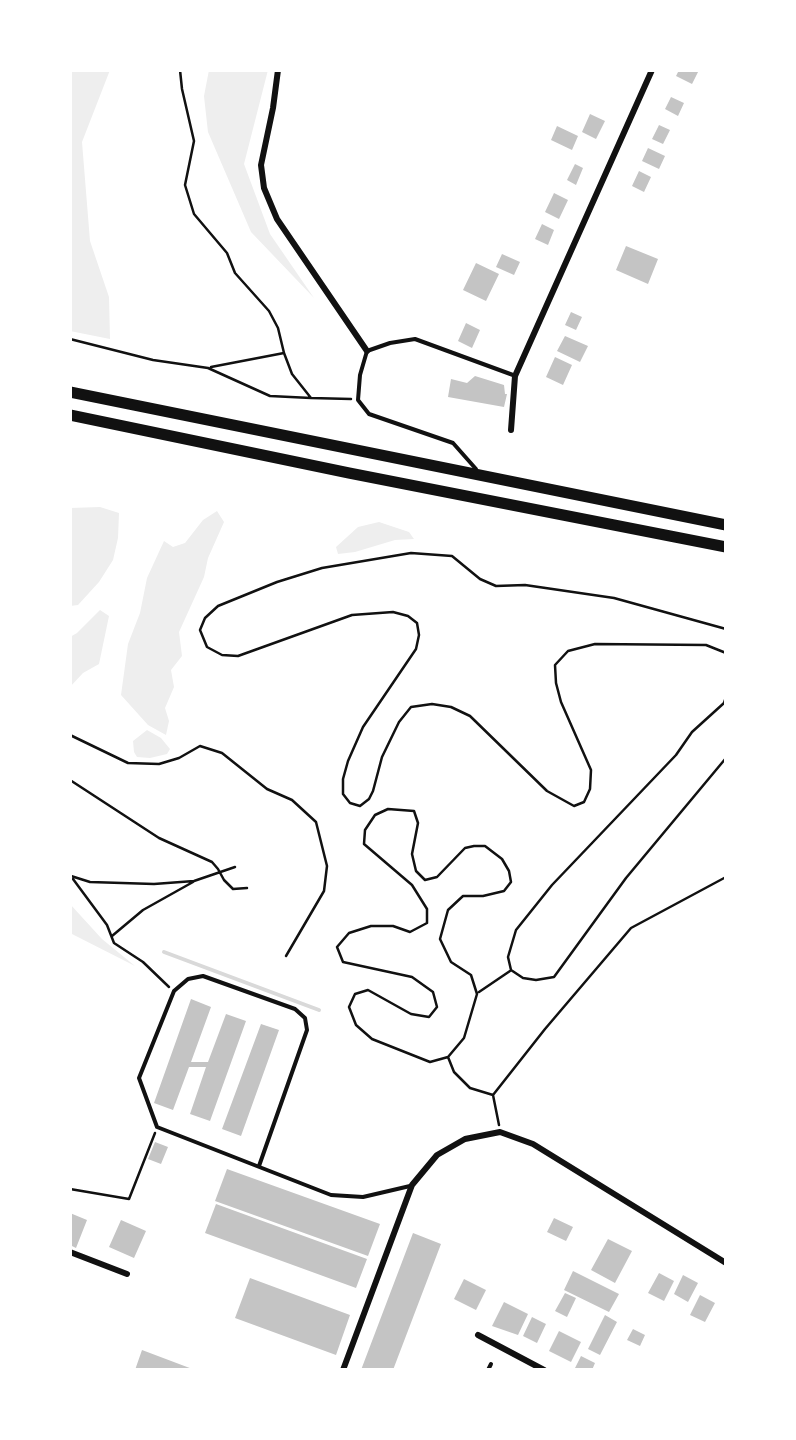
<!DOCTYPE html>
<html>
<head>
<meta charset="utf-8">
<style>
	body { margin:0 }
	#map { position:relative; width:796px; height:1440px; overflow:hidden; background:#fff; font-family:Lora,serif }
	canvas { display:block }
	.frame { position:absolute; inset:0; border:72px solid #fff; pointer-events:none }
</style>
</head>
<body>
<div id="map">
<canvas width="796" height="1440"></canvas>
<div class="frame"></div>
</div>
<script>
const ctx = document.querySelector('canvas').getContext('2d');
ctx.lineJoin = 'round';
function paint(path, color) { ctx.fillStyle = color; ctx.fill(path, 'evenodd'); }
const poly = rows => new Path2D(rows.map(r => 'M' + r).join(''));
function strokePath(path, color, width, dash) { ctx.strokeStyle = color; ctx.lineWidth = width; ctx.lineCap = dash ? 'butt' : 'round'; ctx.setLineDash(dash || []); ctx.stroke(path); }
paint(poly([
	[70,70,110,70,82,142,90,241,109,297,110,339,70,331],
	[209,70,268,70,244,164,270,234,314,298,251,232,208,132,204,96],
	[100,507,119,513,118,538,113,560,99,582,78,605,70,606,70,508],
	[217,511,224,522,208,558,204,577,179,632,182,656,171,670,174,687,165,708,169,721,166,735,148,725,121,695,128,644,140,613,147,578,164,541,173,547,185,543,203,520],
	[379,522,409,532,414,539,395,540,355,552,338,554,336,547,358,527],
	[100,610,109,616,99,664,83,673,70,687,70,637,77,633],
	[147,730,161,738,170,749,167,754,150,758,137,757,134,752,133,741],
	[70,904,102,939,135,966,70,933]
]), '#eee');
strokePath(poly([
	[164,952,319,1010]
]), '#d9d9d9', 4);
paint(poly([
	[679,70,699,70,692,84,676,76],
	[671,97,684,103,678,116,665,109],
	[590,114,605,121,596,139,582,132],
	[659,125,670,130,663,144,652,139],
	[557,126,578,136,572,150,551,140],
	[648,148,665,156,659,169,642,161],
	[575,164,583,168,576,185,567,180],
	[639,171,651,177,644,192,632,186],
	[554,193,568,200,559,219,545,212],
	[542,224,554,230,548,245,535,239],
	[626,246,658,259,648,284,616,270],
	[502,254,520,262,514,275,496,267],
	[476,263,499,274,486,301,463,290],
	[571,312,582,317,576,330,565,325],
	[466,323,480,330,472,348,458,341],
	[565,336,588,346,580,362,557,351],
	[555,357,572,365,563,385,546,377],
	[475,376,504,385,505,394,507,394,504,407,448,397,451,379,467,383],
	[191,999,211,1007,191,1062,208,1062,226,1014,246,1021,210,1121,190,1114,206,1067,189,1067,173,1110,154,1103],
	[261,1024,279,1030,241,1136,222,1129],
	[155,1142,168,1147,161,1164,148,1159],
	[227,1169,380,1224,368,1256,215,1201],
	[216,1204,367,1259,356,1288,205,1233],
	[70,1213,87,1220,76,1248,70,1245],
	[554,1218,573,1227,566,1241,547,1232],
	[121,1220,146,1231,134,1258,109,1247],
	[413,1233,441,1244,393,1370,361,1370],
	[608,1239,632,1251,615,1283,591,1270],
	[573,1271,619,1294,609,1312,564,1290],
	[659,1273,674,1281,664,1301,648,1293],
	[683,1275,698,1283,688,1302,674,1294],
	[250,1278,350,1315,336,1355,235,1318],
	[464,1279,486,1290,476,1310,454,1299],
	[565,1293,576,1298,567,1317,555,1311],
	[700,1295,715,1303,705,1322,690,1315],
	[504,1302,528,1314,518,1335,492,1326],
	[605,1315,617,1322,600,1355,588,1349],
	[532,1317,546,1324,537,1343,523,1336],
	[633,1329,645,1335,640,1346,627,1340],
	[559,1331,581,1342,571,1362,549,1351],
	[142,1350,195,1370,135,1370],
	[581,1356,595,1363,592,1370,574,1370]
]), '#c4c4c4');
strokePath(poly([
	[180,70,182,89,194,141,185,185,194,214,227,253,235,273,269,311,278,328,284,353],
	[70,339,153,360,208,368,270,396,311,398],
	[211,367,284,353,292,374,311,398,351,399],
	[726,629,614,598,525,585,496,586,480,579,452,556,411,553,322,568,277,582,218,606,205,618,200,630,207,647,222,655,238,656,352,615,393,612,408,616,417,623,419,635,416,649,363,727,348,761,343,779,343,794,350,803,360,806,369,799,373,791,382,757,399,722,411,707,432,704,451,707,470,716,547,791,574,806,584,802,590,789,591,770,561,702,556,683,555,665,568,651,595,644,706,645,726,653],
	[726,697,724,703,692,732,676,755,552,885,516,930,508,957,511,970,523,978,536,980,554,977,626,878,726,758],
	[70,735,128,763,159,764,179,758,200,746,222,753,267,789,292,800,316,822,327,866,324,891,286,956],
	[70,780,159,838,212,862,218,869,224,880,233,889,247,888],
	[71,876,90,882,154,884,194,881,235,867],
	[73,879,107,925,114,943,143,962,169,987],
	[112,936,143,910,193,882],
	[479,992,510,971],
	[448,1057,430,1062,372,1039,356,1025,349,1007,355,994,368,990,411,1014,429,1017,437,1007,433,992,412,977,343,962,337,947,349,933,371,926,393,926,410,932,427,923,427,909,412,885,364,844,365,830,375,815,388,809,414,811,418,823,412,854,416,871,425,880,437,877,465,848,474,846,485,846,502,859,509,871,511,882,504,891,483,896,463,896,448,910,440,939,451,962,471,975,477,994,464,1038,448,1057,454,1072,470,1088,493,1095],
	[499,1125,493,1095,545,1029,631,928,726,877],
	[70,1189,129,1199,155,1133]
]), '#111', 2.5);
strokePath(poly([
	[476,469,453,443,369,414,358,400,360,375,367,351,390,343,415,339,513,375],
	[259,1166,307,1030,305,1018,295,1009,203,976,188,979,174,991,139,1078,157,1127,331,1195,363,1197,410,1186],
	[488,1370,491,1364]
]), '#111', 4);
strokePath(poly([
	[278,70,273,108,261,165,264,188,277,219,367,351],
	[511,430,515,376,652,70],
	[70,1252,127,1274],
	[478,1335,544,1370],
	[343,1370,412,1185,437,1155,465,1139,500,1132,533,1144,726,1263]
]), '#111', 6);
strokePath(poly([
	[70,392,726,525],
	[70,415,349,473,726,547]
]), '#111', 11);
</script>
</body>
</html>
